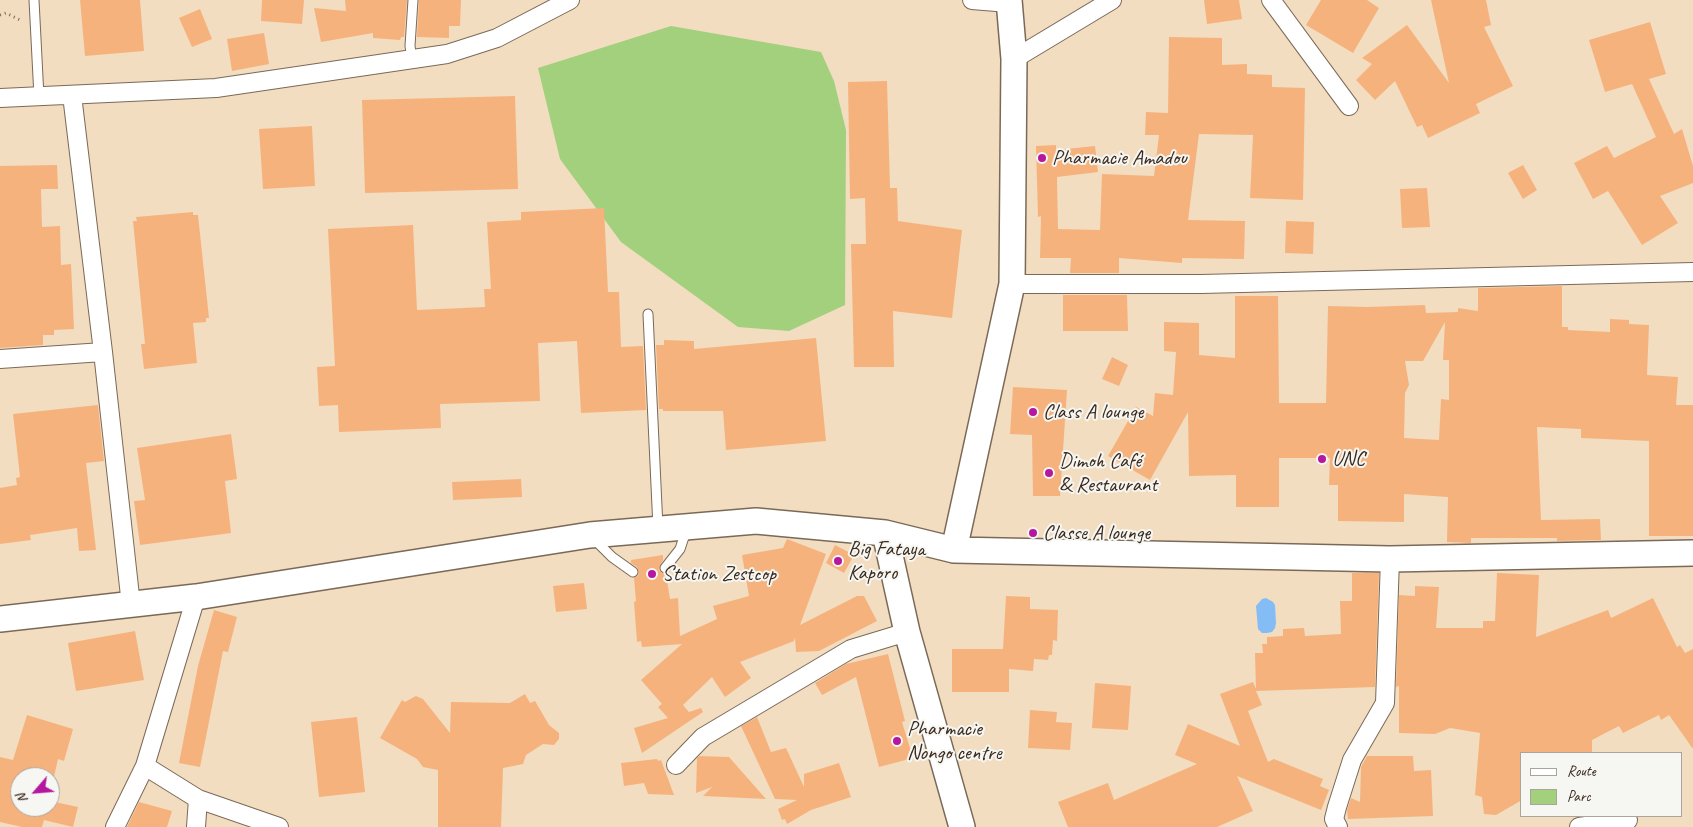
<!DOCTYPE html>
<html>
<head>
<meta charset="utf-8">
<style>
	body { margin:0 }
	#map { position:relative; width:1693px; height:827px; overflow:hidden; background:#f2ddc0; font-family:Caveat,sans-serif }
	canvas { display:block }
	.legend { position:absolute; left:1520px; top:752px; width:162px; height:65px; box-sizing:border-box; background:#f6f6f2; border:1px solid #aba49d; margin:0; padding:6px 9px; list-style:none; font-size:15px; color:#3b2a1e }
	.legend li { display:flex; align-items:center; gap:10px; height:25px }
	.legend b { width:25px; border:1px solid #aba49d }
	.north { position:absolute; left:10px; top:767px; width:50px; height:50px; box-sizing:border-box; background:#f6f6f2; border:1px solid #aba49d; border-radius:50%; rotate:243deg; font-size:14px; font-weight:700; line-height:20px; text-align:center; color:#3b2a1e }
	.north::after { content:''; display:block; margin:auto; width:18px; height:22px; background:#b5179e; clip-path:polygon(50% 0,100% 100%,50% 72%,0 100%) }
</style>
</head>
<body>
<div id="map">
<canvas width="1693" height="827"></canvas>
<ul class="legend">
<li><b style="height:6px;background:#fff"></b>Route</li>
<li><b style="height:14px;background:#a2d07d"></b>Parc</li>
</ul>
<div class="north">N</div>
</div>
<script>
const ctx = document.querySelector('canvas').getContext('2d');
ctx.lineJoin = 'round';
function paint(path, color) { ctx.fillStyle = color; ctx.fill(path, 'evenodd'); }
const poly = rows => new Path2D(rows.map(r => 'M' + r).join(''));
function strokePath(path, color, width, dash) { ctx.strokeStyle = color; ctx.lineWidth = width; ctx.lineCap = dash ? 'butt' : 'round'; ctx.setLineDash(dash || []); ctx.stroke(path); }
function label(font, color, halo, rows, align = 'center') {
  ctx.font = font + ' Caveat,sans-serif'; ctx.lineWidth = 4; ctx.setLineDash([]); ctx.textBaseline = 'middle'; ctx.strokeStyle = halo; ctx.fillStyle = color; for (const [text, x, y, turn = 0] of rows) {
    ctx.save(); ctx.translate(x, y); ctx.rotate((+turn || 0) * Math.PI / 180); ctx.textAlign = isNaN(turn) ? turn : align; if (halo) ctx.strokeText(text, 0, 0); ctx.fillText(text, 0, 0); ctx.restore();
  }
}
paint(poly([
	[671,26,821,52,834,81,846,130,845,305,789,331,738,327,621,242,560,159,538,68]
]), '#a2d07d');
paint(poly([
	[1266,598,1273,602,1275,605,1276,623,1275,628,1272,632,1267,633,1262,633,1258,629,1256,606,1262,599]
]), '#84bcf5');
paint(poly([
	[80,0,140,0,144,51,85,56],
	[262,0,304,0,302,24,261,21],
	[345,0,407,0,404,37,401,37,400,40,373,38,373,33,321,42,314,8,346,11],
	[419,0,461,0,460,26,449,26,449,38,417,37],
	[1204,0,1239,0,1242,19,1207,24],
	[1321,0,1367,0,1379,8,1353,53,1306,25],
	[1431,0,1486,0,1491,25,1484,27,1513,86,1476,104,1480,113,1428,138,1422,125,1417,127,1395,81,1375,100,1356,80,1372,64,1362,58,1407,25,1449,83],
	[200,9,212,39,192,47,179,18],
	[1650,22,1666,74,1649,79,1674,134,1682,129,1693,166,1693,183,1660,196,1678,223,1642,245,1608,191,1593,199,1574,163,1607,146,1614,158,1656,137,1632,84,1605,92,1589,40],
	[264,33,269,64,232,71,227,39],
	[1169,37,1222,38,1222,65,1247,64,1247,74,1272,75,1272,87,1305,88,1303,200,1250,198,1253,135,1199,134,1188,220,1245,221,1244,259,1182,258,1182,263,1119,258,1119,273,1070,273,1071,258,1040,258,1041,216,1038,217,1036,146,1056,145,1056,150,1095,146,1098,172,1057,177,1058,229,1100,230,1102,174,1154,176,1159,135,1145,135,1146,112,1168,113],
	[887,81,890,188,897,188,898,221,962,230,952,318,893,311,894,367,854,367,851,244,866,244,865,198,850,199,848,82],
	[515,96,518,189,365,193,362,100],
	[312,126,315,186,263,189,259,129],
	[57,165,58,189,41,189,42,227,60,226,61,265,71,264,74,329,54,330,54,335,43,335,43,345,0,348,0,166],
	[1523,165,1537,190,1523,199,1508,173],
	[1427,188,1430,227,1402,228,1400,189],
	[604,208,608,292,619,292,621,347,643,346,646,410,581,413,577,341,538,343,540,401,440,404,441,428,339,432,338,405,319,406,317,367,335,366,328,229,413,225,417,310,485,307,484,289,491,289,487,222,521,220,521,212],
	[193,212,193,215,198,215,209,318,206,318,206,322,193,323,197,363,144,369,141,344,145,344,133,221,137,221,136,217],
	[1286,221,1314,222,1313,254,1285,253],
	[1562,286,1562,327,1568,327,1568,330,1610,332,1610,319,1629,320,1629,324,1649,325,1647,375,1678,377,1676,405,1693,405,1693,536,1649,536,1649,441,1581,438,1581,429,1537,427,1541,520,1600,519,1601,540,1557,541,1557,538,1471,538,1471,543,1447,542,1448,497,1404,494,1404,522,1338,521,1338,485,1329,485,1330,458,1279,458,1279,507,1236,507,1236,475,1189,476,1188,412,1150,480,1108,456,1136,407,1153,416,1155,393,1173,395,1176,352,1164,351,1164,322,1199,323,1199,355,1235,358,1235,296,1278,296,1279,403,1326,403,1328,306,1367,307,1425,305,1426,313,1458,312,1458,308,1478,311,1478,288],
	[1445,322,1443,360,1449,360,1449,400,1441,399,1439,440,1404,438,1405,393,1409,385,1405,361,1423,361],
	[1063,295,1127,295,1128,331,1063,331],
	[816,338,826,441,726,450,723,411,663,411,663,409,659,409,656,345,664,345,664,340,694,341,694,349],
	[1112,357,1128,365,1119,386,1102,379],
	[1013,387,1067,390,1060,496,1033,496,1032,435,1010,434],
	[98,405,104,461,86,463,96,550,79,551,77,528,30,535,31,540,0,544,0,488,17,485,16,478,20,477,13,414],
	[231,434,237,479,225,481,231,533,140,545,134,501,145,500,137,448],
	[521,479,522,497,453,500,452,482],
	[787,539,826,554,800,625,857,596,864,596,877,621,819,651,796,652,795,637,794,641,740,662,751,678,725,697,712,677,683,705,689,712,701,708,703,712,642,753,634,728,668,718,658,707,662,704,641,680,682,644,642,647,641,641,637,642,634,602,636,601,634,578,638,576,639,572,637,567,631,563,631,560,663,555,663,560,660,565,659,570,662,573,666,574,670,599,678,598,680,636,717,619,713,606,749,596,742,555,783,548],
	[835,545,854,555,844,573,826,563],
	[1352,573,1379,573,1375,687,1256,691,1262,705,1248,711,1268,762,1274,759,1323,779,1320,786,1329,790,1321,810,1237,776,1253,811,1217,827,1068,827,1058,802,1108,783,1114,800,1197,764,1175,755,1188,724,1240,746,1220,694,1253,682,1256,689,1255,653,1263,653,1262,644,1267,644,1267,637,1283,636,1283,629,1304,628,1305,636,1341,634,1340,601,1352,601],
	[1497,573,1539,575,1536,637,1608,610,1611,618,1653,598,1677,647,1680,645,1685,653,1693,649,1693,749,1669,715,1661,720,1659,715,1623,733,1619,726,1592,740,1592,753,1522,753,1522,800,1496,815,1484,814,1482,797,1475,795,1480,733,1450,728,1435,734,1399,733,1399,686,1396,687,1399,595,1415,596,1415,586,1439,587,1436,628,1483,628,1483,621,1495,621],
	[584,583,587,609,556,612,553,586],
	[1006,596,1030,597,1030,609,1058,610,1057,641,1053,640,1052,655,1049,655,1048,660,1034,659,1033,671,1009,669,1009,692,952,692,952,649,1003,649],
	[214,610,237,617,228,652,223,651,200,767,179,763,198,666],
	[135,631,144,680,76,691,68,643],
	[888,654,905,721,902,722,913,758,879,767,856,677,822,695,815,683,846,664],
	[1095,683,1131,686,1128,730,1092,728],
	[525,694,530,703,535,701,549,725,559,733,559,739,554,745,543,744,526,755,523,764,503,768,501,827,438,827,438,770,423,767,417,759,380,738,402,700,405,702,416,696,423,699,450,733,451,702,510,703],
	[1030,710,1057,712,1056,722,1072,723,1070,750,1028,748],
	[27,715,73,729,64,761,58,759,50,794,50,777,20,777,20,807,50,807,50,801,78,807,73,827,44,820,42,827,22,827,0,822,0,757,13,760],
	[357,717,365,792,319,797,311,722],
	[757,717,771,752,786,748,804,787,804,774,839,763,851,797,811,810,787,824,785,819,782,820,778,809,797,800,775,799,741,726],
	[700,756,729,757,766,799,703,796,712,787,696,793,697,758],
	[1367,756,1413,756,1414,771,1431,770,1433,816,1348,819,1347,810,1351,798,1360,802,1361,767],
	[657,759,658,761,661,760,674,795,648,794,644,783,624,786,621,763],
	[139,802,172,811,167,827,127,827]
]), '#f6b27d');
const lane = poly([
	[34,0,39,97],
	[412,59,410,46,413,0],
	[648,314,658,528],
	[593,538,612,557,633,572],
	[665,568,680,549,687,528]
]);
const street = poly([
	[972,0,1009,3],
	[1271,0,1349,106],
	[1014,59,1112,0],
	[72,95,103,352,131,605],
	[0,98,216,88,447,54,497,38,570,0],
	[1012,284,1201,284,1693,272],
	[0,359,103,352],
	[676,765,703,737,851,649,907,632],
	[145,766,198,799,196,827],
	[198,799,279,827],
	[115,827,145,766,196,597],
	[1338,827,1334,819,1337,807,1352,760,1385,703,1390,559],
	[1579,827,1628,820]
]);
const secondary = poly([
	[885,533,907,632,962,827],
	[954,550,1012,284,1014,59,1009,0],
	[0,619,196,597,590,535,756,521,885,533,954,550,1390,559,1693,553]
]);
strokePath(lane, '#7b6957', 11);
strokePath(street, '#7b6957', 20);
strokePath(secondary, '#7b6957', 28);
strokePath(poly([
	[0,15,6,13,20,20]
]), '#7b6957', 3, [1, 4]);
strokePath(lane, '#fff', 9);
strokePath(street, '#fff', 18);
strokePath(secondary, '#fff', 25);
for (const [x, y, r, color] of [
	[1042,158,5,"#b5179e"],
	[1033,412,5,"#b5179e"],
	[1322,459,5,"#b5179e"],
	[1049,473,5,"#b5179e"],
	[1033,533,5,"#b5179e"],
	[838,561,5,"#b5179e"],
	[652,574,5,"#b5179e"],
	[897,741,5,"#b5179e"]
]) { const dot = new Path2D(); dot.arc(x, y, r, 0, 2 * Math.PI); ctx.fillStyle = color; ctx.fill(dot); strokePath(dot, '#f6f6f2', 2); }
label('21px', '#3b2a1e', '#f6f6f2', [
	["Pharmacie Amadou",1052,158],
	["Class A lounge",1043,412],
	["UNC",1332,459],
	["Dimoh Café",1059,461],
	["& Restaurant",1059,485],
	["Classe A lounge",1043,533],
	["Big Fataya",848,549],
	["Kaporo",848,573],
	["Station Zestcop",662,574],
	["Pharmacie",907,729],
	["Nongo centre",907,753]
], 'left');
</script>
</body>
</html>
